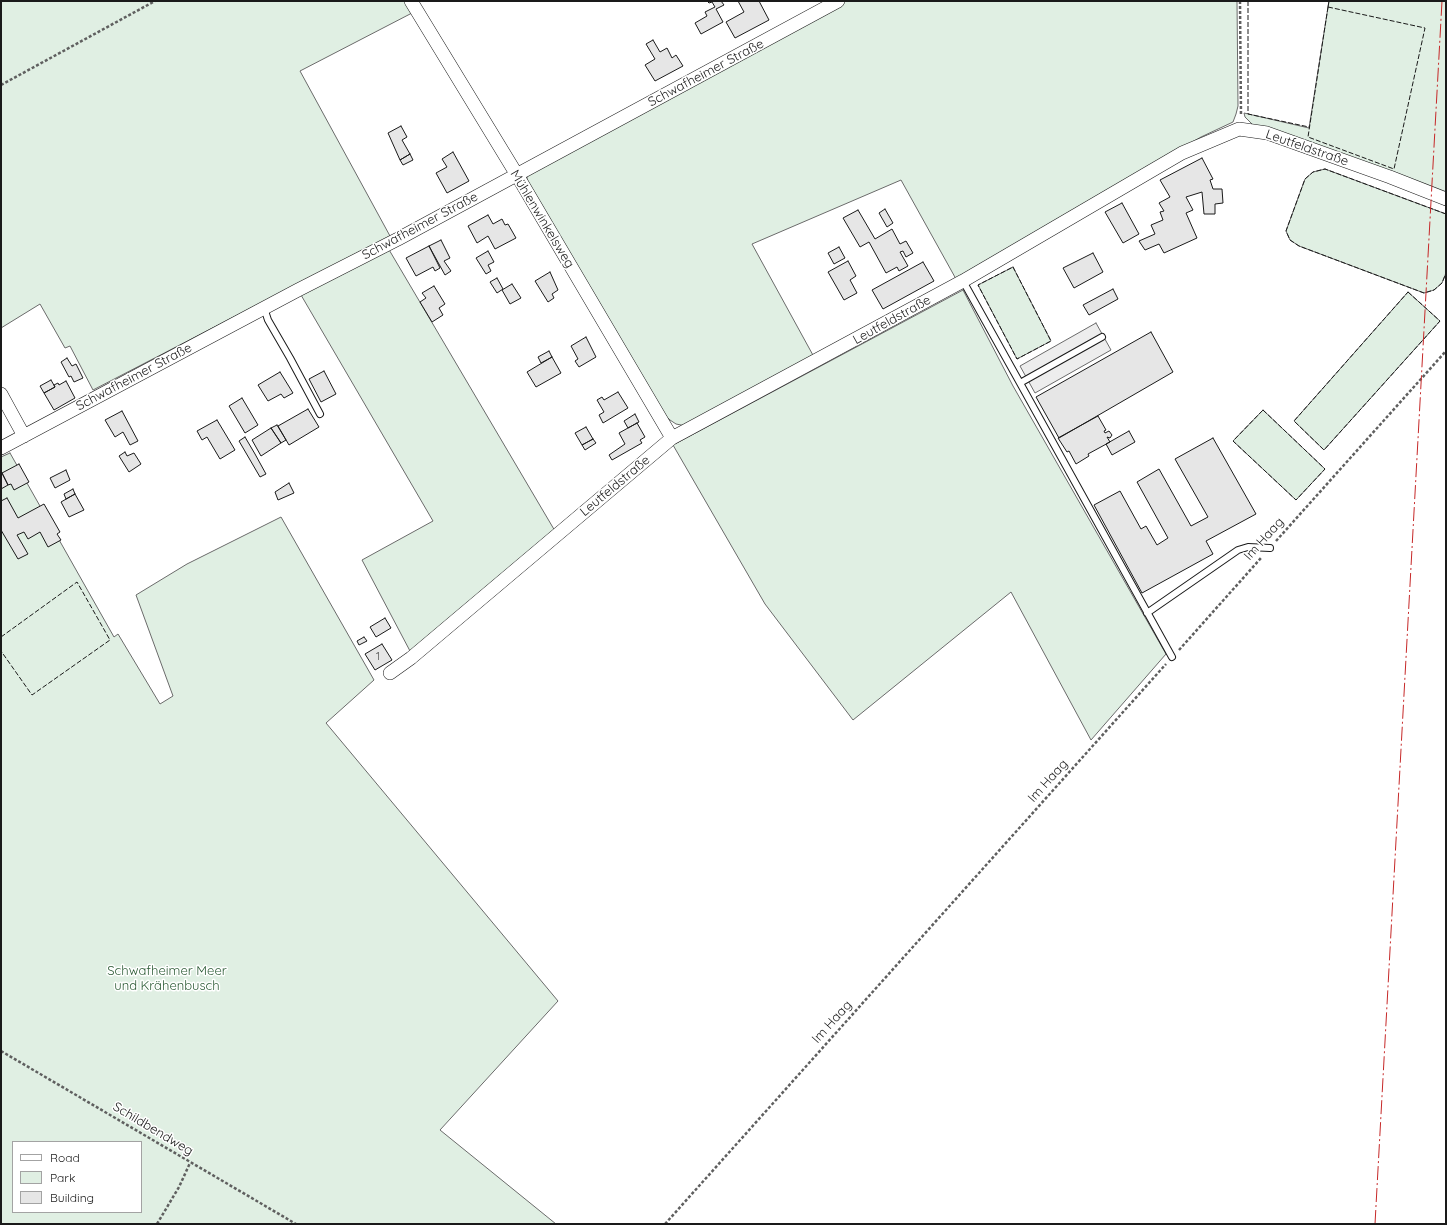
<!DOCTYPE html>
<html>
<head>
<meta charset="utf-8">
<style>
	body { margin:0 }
	#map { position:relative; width:1447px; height:1225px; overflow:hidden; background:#fff; font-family:Quicksand,sans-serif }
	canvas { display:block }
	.frame { position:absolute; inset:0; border:2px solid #1a1a1a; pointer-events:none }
	.legend { position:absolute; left:12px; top:1141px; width:130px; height:72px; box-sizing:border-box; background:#fff; border:1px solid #a3a3a3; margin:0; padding:5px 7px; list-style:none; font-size:12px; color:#1a1a1a }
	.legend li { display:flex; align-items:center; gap:8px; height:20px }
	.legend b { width:20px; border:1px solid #a3a3a3 }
</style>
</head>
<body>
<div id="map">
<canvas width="1447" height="1225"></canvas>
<div class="frame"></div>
<ul class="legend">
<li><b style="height:5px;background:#fff"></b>Road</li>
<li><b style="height:11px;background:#e0efe3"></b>Park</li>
<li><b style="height:11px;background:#e6e6e6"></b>Building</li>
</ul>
</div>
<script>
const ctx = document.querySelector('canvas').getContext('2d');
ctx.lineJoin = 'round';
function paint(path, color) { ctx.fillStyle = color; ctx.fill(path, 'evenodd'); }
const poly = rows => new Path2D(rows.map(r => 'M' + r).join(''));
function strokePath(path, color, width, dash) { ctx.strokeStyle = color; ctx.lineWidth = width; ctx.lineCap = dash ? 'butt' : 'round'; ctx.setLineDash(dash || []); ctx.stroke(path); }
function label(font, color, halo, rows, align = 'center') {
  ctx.font = font + ' Quicksand,sans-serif'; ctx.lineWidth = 3; ctx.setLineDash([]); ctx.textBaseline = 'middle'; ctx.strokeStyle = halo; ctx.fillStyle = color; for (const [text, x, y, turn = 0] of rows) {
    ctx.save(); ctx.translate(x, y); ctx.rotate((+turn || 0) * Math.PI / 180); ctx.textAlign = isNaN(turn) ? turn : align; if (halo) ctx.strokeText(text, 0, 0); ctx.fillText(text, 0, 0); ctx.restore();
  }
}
const green = poly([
	[1,1,405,1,412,13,300,71,390,236,93,390,70,346,65,348,40,304,1,328,1,1],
	[845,1,1237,1,1238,106,1236,114,1233,122,1201,137,956,279,901,180,752,244,814,357,686,426,676,424,670,420,664,414,527,180,527,175,845,1],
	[1329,1,1446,1,1446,194,1253,125,1245,117,1244,113,1309,128,1329,1],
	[1325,169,1446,214,1446,273,1442,283,1434,290,1424,293,1299,246,1290,240,1286,231,1305,179,1313,172,1325,169],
	[388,248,555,531,410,651,362,560,433,521,301,295,388,248],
	[1013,267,1051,341,1017,359,978,285,1013,267],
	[963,290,1013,386,1166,654,1091,740,1011,592,853,720,765,604,673,445,963,290],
	[1408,292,1440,321,1324,450,1294,421,1408,292],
	[1263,410,1325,469,1296,500,1233,441,1263,410],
	[10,453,114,637,118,634,160,704,173,696,136,595,187,564,281,517,374,680,326,723,558,1001,440,1130,556,1224,1,1224,1,457,10,453],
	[13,1142,141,1142,141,1212,13,1212,13,1142]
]);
paint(green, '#e0efe3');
strokePath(green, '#6a6a6a', 1);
const parking = poly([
	[1096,323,1111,350,1035,393,1020,366,1096,323]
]);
paint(parking, '#ededed');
strokePath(parking, '#6a6a6a', 1);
const building = poly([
	[707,1,721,1,724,5,716,9,723,22,701,34,695,23,707,16,705,12,715,7,712,2,709,3,707,1],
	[738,1,759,1,769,20,735,38,726,22,744,12,738,1],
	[653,40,660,52,667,48,672,58,676,55,683,66,655,81,645,65,655,59,646,44,653,40],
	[401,126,407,137,402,140,410,154,400,160,388,133,401,126],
	[453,152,469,181,447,193,436,173,447,167,442,159,453,152],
	[410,154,413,160,403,165,400,160,410,154],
	[1202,158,1213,179,1210,180,1213,189,1222,189,1223,203,1215,204,1215,214,1204,214,1202,192,1186,197,1193,210,1186,213,1197,238,1164,253,1159,244,1145,250,1139,241,1155,234,1151,225,1163,220,1160,212,1164,211,1159,203,1170,197,1160,180,1202,158],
	[1122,203,1139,234,1123,243,1105,212,1122,203],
	[885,209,893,223,887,227,879,213,885,209],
	[858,210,875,239,892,229,900,244,906,241,913,253,906,257,903,251,900,252,908,266,899,271,897,267,886,273,869,242,860,247,843,218,858,210],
	[488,215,493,224,502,219,505,225,508,224,516,238,495,249,488,236,477,243,468,226,488,215],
	[441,240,450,258,444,261,451,271,445,275,429,246,441,240],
	[429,246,440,268,435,271,433,267,416,276,406,258,429,246],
	[839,247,845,258,834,264,828,253,839,247],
	[488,251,494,262,488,265,491,271,486,274,476,258,488,251],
	[1093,253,1103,272,1074,288,1063,268,1093,253],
	[848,261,856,276,850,280,857,293,844,300,828,272,848,261],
	[923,262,934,281,883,309,872,290,923,262],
	[550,272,558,290,552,294,554,298,548,302,535,281,550,272],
	[497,278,503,289,497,293,490,282,497,278],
	[512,284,521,298,510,304,502,290,512,284],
	[434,286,445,304,439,308,443,315,432,322,420,302,426,298,422,293,434,286],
	[1113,289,1118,299,1089,315,1083,305,1113,289],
	[1151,332,1173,372,1059,438,1036,397,1151,332],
	[586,337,596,357,579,367,575,361,578,359,571,346,586,337],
	[549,351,552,357,541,363,538,357,549,351],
	[552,357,561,373,536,387,527,372,552,357],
	[67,358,72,366,76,364,83,378,74,382,71,376,69,377,61,362,67,358],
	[324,371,336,394,321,402,309,379,324,371],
	[280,372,293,393,284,398,281,394,268,401,258,385,280,372],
	[51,380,55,387,44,393,40,386,51,380],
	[66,381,75,398,54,410,44,393,55,387,54,385,58,383,59,385,66,381],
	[618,392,628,408,603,423,599,415,604,412,597,400,602,397,604,400,618,392],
	[242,398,258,425,245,433,229,406,242,398],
	[308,409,319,427,289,445,278,426,308,409],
	[122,411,138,441,130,445,123,432,115,437,105,420,122,411],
	[635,414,639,422,628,428,624,421,635,414],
	[1098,416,1106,430,1104,431,1105,433,1109,431,1112,435,1110,438,1107,437,1110,442,1088,454,1089,456,1076,464,1069,451,1067,452,1058,438,1098,416],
	[217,420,235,450,220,459,207,437,202,440,197,431,217,420],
	[637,423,645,437,640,440,642,443,612,460,609,455,625,444,619,433,637,423],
	[277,425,286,440,281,443,271,428,277,425],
	[586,427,593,439,582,445,575,433,586,427],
	[271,428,281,443,261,456,252,440,271,428],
	[1129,431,1135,442,1112,455,1106,444,1129,431],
	[245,437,255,454,266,474,260,477,239,441,245,437],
	[1213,438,1256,514,1206,541,1213,554,1142,593,1094,505,1120,491,1141,529,1146,526,1157,545,1168,538,1137,482,1159,469,1191,526,1208,517,1175,459,1213,438],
	[593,439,596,443,585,450,582,445,593,439],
	[125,452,127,456,134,453,141,464,129,472,119,456,125,452],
	[19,464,29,482,14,490,11,484,8,485,2,473,19,464],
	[66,470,70,480,55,488,50,478,66,470],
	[2,473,8,485,1,489,1,474,2,473],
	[289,483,294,493,278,500,275,492,289,483],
	[73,489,75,494,66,499,64,494,73,489],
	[75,494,84,510,69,517,61,502,75,494],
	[7,498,18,518,44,504,60,532,57,534,61,540,48,547,40,532,28,539,24,532,17,535,28,554,18,559,1,530,1,501,7,498],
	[385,618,391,628,376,637,370,627,385,618],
	[364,637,367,641,359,645,357,641,364,637],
	[382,644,392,660,375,670,365,654,382,644]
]);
paint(building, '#e6e6e6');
strokePath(building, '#1a1a1a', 1);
const lane = poly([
	[963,281,1020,383,1102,337],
	[264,308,268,320,290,358,320,414],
	[1020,383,1172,657],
	[1147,613,1238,550,1248,547,1270,548]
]);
const street = poly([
	[411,1,517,175,672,438],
	[1,394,24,436],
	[1,448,298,290,398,239,838,1],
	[390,673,411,658,672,438,963,281,1182,153,1239,129,1267,133,1390,177,1446,199]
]);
strokePath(lane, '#1a1a1a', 8);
strokePath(street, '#1a1a1a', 14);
strokePath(poly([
	[1240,1,1241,116],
	[1,85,155,1],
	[1276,541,1446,351],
	[1179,650,1261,558],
	[1,1051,296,1224],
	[157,1224,179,1187,190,1163],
	[665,1224,1166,664]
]), '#5f5f5f', 2.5, [3, 2]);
strokePath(lane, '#fff', 6);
strokePath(street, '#fff', 13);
strokePath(poly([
	[1248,1,1248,114,1309,127],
	[1328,7,1425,28,1394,169,1308,137,1328,7],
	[1328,7,1329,1],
	[1446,214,1325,169,1313,172,1305,179,1286,231,1290,240,1299,246,1424,293,1434,290,1442,283,1446,273],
	[1013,267,1051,341,1017,359,978,285,1013,267],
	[1408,292,1440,321,1324,450,1294,421,1408,292],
	[1263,410,1325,469,1296,500,1233,441,1263,410],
	[1,637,77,582,110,640,32,695,1,651]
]), '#1a1a1a', 1, [5, 2]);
strokePath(poly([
	[1375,1224,1442,1]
]), '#c62828', 1, [14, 3, 2, 3]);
label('11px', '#4d4d4d', null, [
	["1",378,657]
]);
label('13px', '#1a1a1a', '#fff', [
	["Schwafheimer Straße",706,73,-28],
	["Leutfeldstraße",1307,148,19],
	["Mühlenwinkelsweg",542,219,59],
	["Schwafheimer Straße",420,226,-28],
	["Leutfeldstraße",892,320,-29],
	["Schwafheimer Straße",134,377,-28],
	["Leutfeldstraße",615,486,-40],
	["Im Haag",1264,539,-48],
	["Im Haag",1048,781,-48],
	["Im Haag",832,1022,-48],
	["Schildbendweg",153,1129,31]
]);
label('13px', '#2b5a34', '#fff', [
	["Schwafheimer Meer",167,971],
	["und Krähenbusch",167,986]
]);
</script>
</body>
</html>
